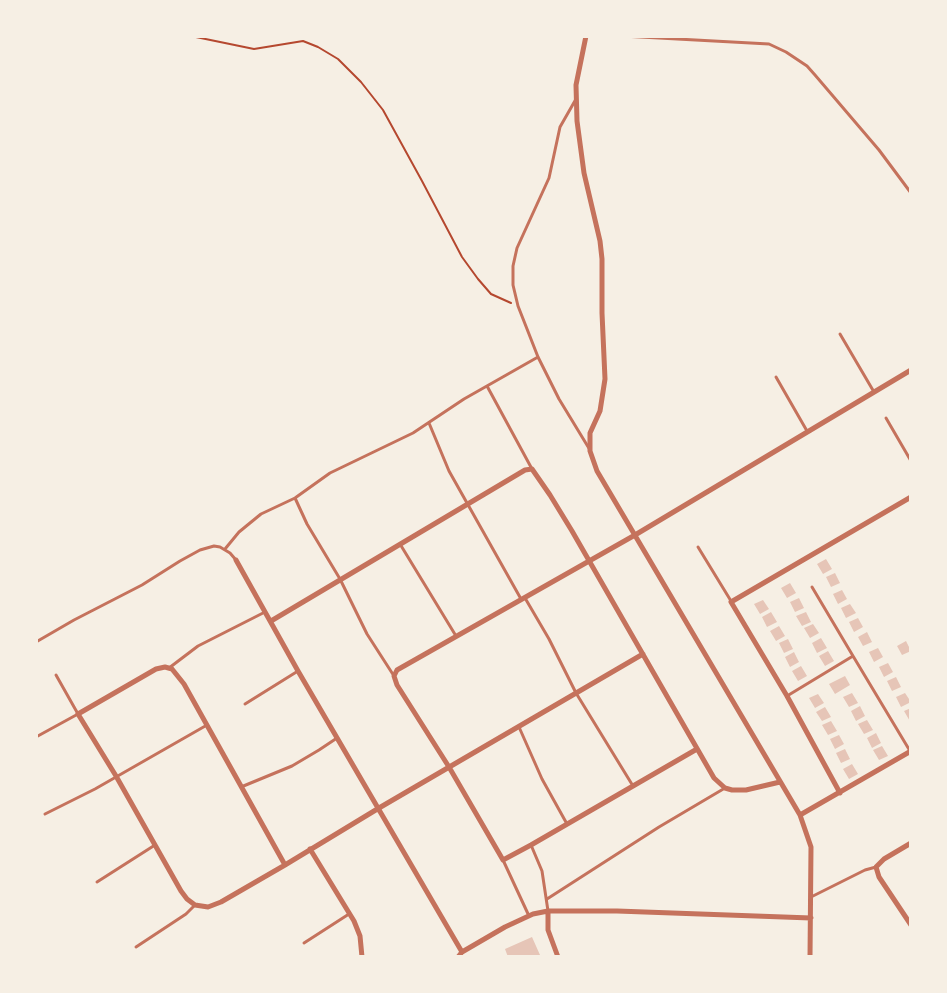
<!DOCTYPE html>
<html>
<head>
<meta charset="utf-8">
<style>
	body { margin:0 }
	#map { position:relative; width:947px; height:993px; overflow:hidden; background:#f6efe4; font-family:Mulish,sans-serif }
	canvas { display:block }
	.frame { position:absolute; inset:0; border:38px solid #f6efe4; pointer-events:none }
</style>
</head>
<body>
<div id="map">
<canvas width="947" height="993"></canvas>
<div class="frame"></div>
</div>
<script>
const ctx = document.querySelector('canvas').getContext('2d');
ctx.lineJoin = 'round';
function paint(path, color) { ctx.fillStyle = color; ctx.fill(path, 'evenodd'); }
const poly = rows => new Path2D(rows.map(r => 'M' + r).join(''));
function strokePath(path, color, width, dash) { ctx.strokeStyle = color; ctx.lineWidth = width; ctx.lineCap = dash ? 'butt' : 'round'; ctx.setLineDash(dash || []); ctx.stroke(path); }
paint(poly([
	[826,559,832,569,823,574,817,564],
	[835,573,840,583,831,587,826,577],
	[790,583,796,593,787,598,781,588],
	[842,590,847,599,838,604,833,594],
	[799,598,804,608,795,612,790,602],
	[763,600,769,609,760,614,754,604],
	[850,604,856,613,846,618,841,608],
	[771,612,777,622,767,627,762,617],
	[806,612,811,622,802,626,796,616],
	[858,618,863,627,854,632,849,622],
	[813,624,819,633,810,638,804,628],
	[779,626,785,636,776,641,770,631],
	[867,632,872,642,863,646,858,637],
	[821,638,827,648,817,653,812,643],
	[788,639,793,649,784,653,779,643],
	[906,641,911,651,902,655,897,646],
	[878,648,883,657,874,662,869,652],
	[828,651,834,661,825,666,819,656],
	[794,652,799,662,790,667,785,657],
	[888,663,893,672,884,677,879,667],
	[801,666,807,676,798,681,792,671],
	[845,676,850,685,835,694,829,684],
	[896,677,901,687,892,691,887,681],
	[852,693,858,703,849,707,843,697],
	[905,693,911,702,901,707,896,697],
	[818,694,824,703,815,708,809,698],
	[860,706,865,716,856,721,851,711],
	[825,707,831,717,822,721,816,712],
	[911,708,911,723,904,711],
	[867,720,873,730,864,734,858,724],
	[831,721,837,731,828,735,822,725],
	[876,733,881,743,872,748,867,738],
	[839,735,844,744,835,749,830,739],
	[882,746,888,756,879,760,873,750],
	[845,749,850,759,841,763,836,753],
	[852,764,858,774,849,779,843,769],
	[532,937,540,955,535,957,508,957,505,949]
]), '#e6c5b7');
strokePath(poly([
	[191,36,254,49,303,41,318,47,338,59,361,82,383,110,422,181,462,257,478,279,491,294,511,303]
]), '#b5482f', 2);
strokePath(poly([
	[622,36,769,44,786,52,807,66,815,75,879,150,911,193],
	[576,99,560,127,549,178,517,248,513,266,513,285,518,306,538,357,559,399,590,450],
	[840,334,874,392],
	[776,377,807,431],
	[487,386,532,469],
	[886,418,911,461],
	[429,423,449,471,521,599],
	[295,498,307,524,340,579,367,634,394,676],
	[400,544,456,636],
	[698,547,731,601],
	[225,549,239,532,261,514,295,498,330,473,413,433,464,399,538,357],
	[812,587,853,656],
	[525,598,549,639,576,693,633,786],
	[36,642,74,620,142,585,180,561,200,550,214,546,220,547,230,553,236,560],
	[169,668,198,646,265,612],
	[787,696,853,656,910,751],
	[245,704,298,671],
	[519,727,542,779,567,824],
	[36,737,78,714,56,675],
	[241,787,292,766,319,750,337,738],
	[45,814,95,789,207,725],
	[531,845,542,871,548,911],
	[503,860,529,916],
	[97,882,155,845],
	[811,897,865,870,876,867],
	[547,899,659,827,725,788],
	[304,943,349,914],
	[136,947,186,914,195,905]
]), '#c5725c', 3);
strokePath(poly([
	[586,36,576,85,577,121,584,173,600,241,602,259,602,313,605,379,600,411,590,433,590,451,597,471,800,815,811,847,810,957],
	[236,560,298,671,462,952],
	[271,621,525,470,532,469,550,495,572,531,714,778,725,788,732,790,746,790,780,782],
	[697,749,531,845,503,860,449,767,397,685,394,676,397,670,635,535,911,370],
	[840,793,787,696,731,602,911,497],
	[800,815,911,751],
	[911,843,884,859,876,867,879,877,911,925],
	[310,849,354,921,360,936,362,957],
	[285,865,184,684,172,669,165,667,156,669,78,714,116,776,181,891,187,899,195,905,208,907,221,902,285,865,379,808,643,654],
	[548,911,548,930,558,957],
	[458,957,462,952,505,927,533,914,548,911,617,911,811,918]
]), '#c5725c', 5);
</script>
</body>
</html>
